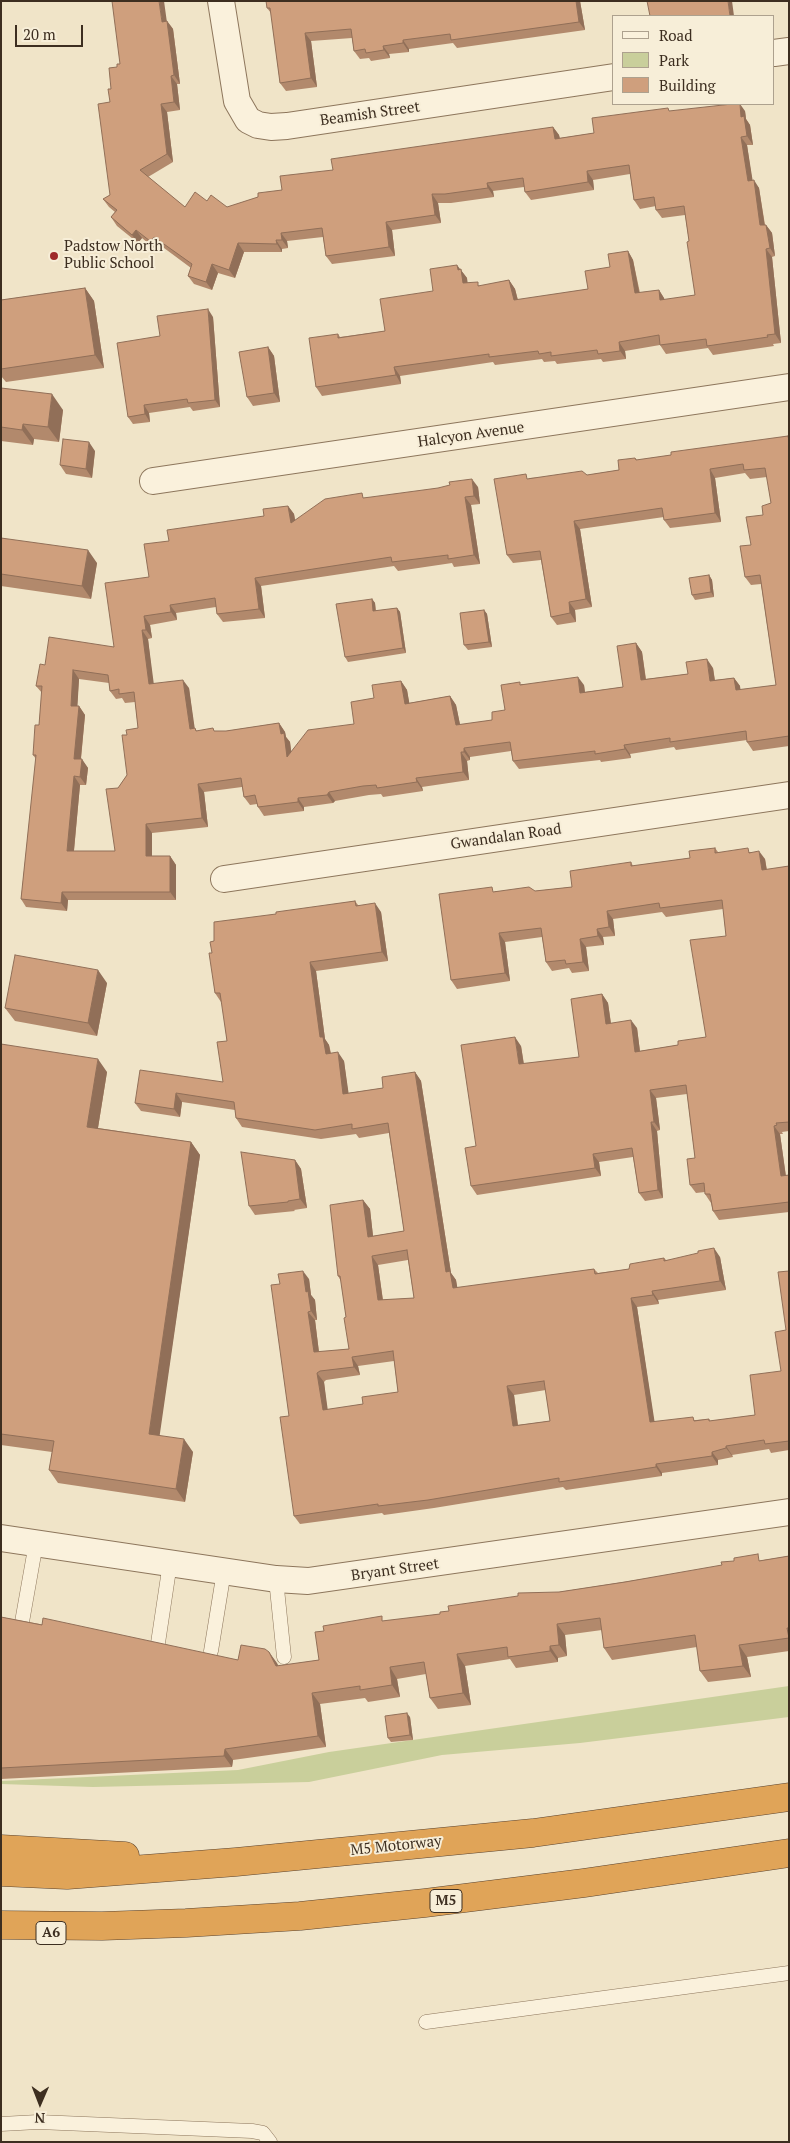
<!DOCTYPE html>
<html>
<head>
<meta charset="utf-8">
<style>
	body { margin:0 }
	#map { position:relative; width:790px; height:2143px; overflow:hidden; background:#f0e4c8; font-family:"PT Serif",serif }
	canvas { display:block }
	.frame { position:absolute; inset:0; border:2px solid #3d2e20; pointer-events:none }
	.legend { position:absolute; left:612px; top:15px; width:162px; height:90px; box-sizing:border-box; background:#f7eed8; border:1px solid #ada18e; margin:0; padding:6px 9px; list-style:none; font-size:15px; color:#3d2e20 }
	.legend li { display:flex; align-items:center; gap:10px; height:25px }
	.legend b { width:25px; border:1px solid #ada18e }
	.north { position:absolute; left:15px; top:2078px; width:50px; height:50px; -webkit-text-stroke:4px #f7eed8; paint-order:stroke; rotate:181deg; font-size:14px; font-weight:700; line-height:20px; text-align:center; color:#3d2e20 }
	.north::after { content:''; display:block; margin:auto; width:18px; height:22px; background:#3d2e20; clip-path:polygon(50% 0,100% 100%,50% 72%,0 100%) }
	.scale { position:absolute; left:15px; top:25px; width:68px; height:22px; box-sizing:border-box; border:2px solid #3d2e20; border-top:0; padding-left:6px; font-size:15px; line-height:18px; white-space:nowrap; color:#3d2e20; -webkit-text-stroke:4px #f7eed8; paint-order:stroke }
</style>
</head>
<body>
<div id="map">
<canvas width="790" height="2143"></canvas>
<div class="frame"></div>
<ul class="legend">
<li><b style="height:6px;background:#faf1dc"></b>Road</li>
<li><b style="height:14px;background:#c9cf9b"></b>Park</li>
<li><b style="height:14px;background:#cf9f7d"></b>Building</li>
</ul>
<div class="north">N</div>
<div class="scale">20 m</div>
</div>
<script>
const ctx = document.querySelector('canvas').getContext('2d');
ctx.lineJoin = 'round';
function paint(path, color) { ctx.fillStyle = color; ctx.fill(path, 'evenodd'); }
const poly = rows => new Path2D(rows.map(r => 'M' + r).join(''));
function strokePath(path, color, width, dash) { ctx.strokeStyle = color; ctx.lineWidth = width; ctx.lineCap = dash ? 'butt' : 'round'; ctx.setLineDash(dash || []); ctx.stroke(path); }
function label(font, color, halo, rows, align = 'center') {
  ctx.font = font + ' "PT Serif",serif'; ctx.lineWidth = 4; ctx.setLineDash([]); ctx.textBaseline = 'middle'; ctx.strokeStyle = halo; ctx.fillStyle = color; for (const [text, x, y, turn = 0] of rows) {
    ctx.save(); ctx.translate(x, y); ctx.rotate((+turn || 0) * Math.PI / 180); ctx.textAlign = isNaN(turn) ? turn : align; if (halo) ctx.strokeText(text, 0, 0); ctx.fillText(text, 0, 0); ctx.restore();
  }
}
paint(poly([
	[789,1686,789,1717,580,1743,442,1755,309,1782,93,1787,1,1784,1,1781,238,1770,329,1752]
]), '#c9cf9b');
const service = poly([
	[276,1579,284,1657],
	[22,1622,36,1543],
	[158,1643,170,1563],
	[211,1651,224,1571],
	[426,2022,789,1973],
	[1,2124,38,2122,252,2131,263,2133,270,2142]
]);
const minor = poly([
	[221,1,237,101,248,120,258,125,271,127,287,126,614,77],
	[774,53,789,51],
	[153,481,789,387],
	[224,879,789,795],
	[1,1538,276,1579,308,1581,789,1512]
]);
const motorway = poly([
	[1,1849,125,1856],
	[1,1872,67,1875,236,1862,533,1833,789,1797],
	[1,1925,102,1926,186,1923,300,1916,425,1903,584,1883,789,1853]
]);
strokePath(service, '#8d765c', 15);
strokePath(minor, '#8d765c', 28);
strokePath(motorway, '#5b4430', 29);
strokePath(service, '#faf1dc', 14);
strokePath(minor, '#faf1dc', 26);
strokePath(motorway, '#e0a458', 28);
paint(poly([
	[266,1,580,1,585,30,457,48,453,43,409,49,409,52,389,54,390,58,371,61,369,58,360,59,354,51,352,38,311,41,317,87,286,91,280,83,271,13,267,8],
	[167,21,173,29,180,84,177,84,180,110,167,112,173,162,148,177,185,207,207,201,227,207,282,190,333,170,553,127,559,135,560,138,594,133,670,111,745,111,746,119,750,125,753,145,747,145,752,180,759,188,765,225,766,225,772,233,775,256,772,257,781,343,773,344,774,346,713,355,708,348,666,354,660,345,625,351,626,359,603,362,601,359,557,364,555,361,544,362,542,359,495,365,493,362,400,376,401,384,322,396,316,387,338,334,340,337,385,331,460,269,467,278,467,283,481,286,509,280,515,289,518,300,588,289,610,267,628,251,633,260,640,293,659,290,665,300,695,295,689,241,685,215,662,218,656,210,656,206,640,209,634,200,630,174,593,180,594,190,531,200,525,192,524,187,493,191,494,197,451,203,438,203,441,223,392,230,395,256,332,264,326,256,323,237,287,241,288,248,282,249,282,252,244,252,235,278,218,273,212,290,194,284,188,276,191,268,160,245,156,250,142,238,138,243,117,226,111,217,115,212,109,207,103,199,110,195,110,102,111,89,117,67],
	[85,288,94,301,104,368,6,382,1,376,1,300],
	[213,317,220,407,193,411,190,407,149,413,150,422,133,424,128,417,160,336],
	[268,347,274,356,280,402,253,406,247,397],
	[1,388,63,410,59,442,34,439,33,445,1,441],
	[788,436,789,437,789,746,753,751,747,742,747,740,676,750,674,747,630,754,631,758,601,762,600,760,519,769,513,761,511,751,470,757,470,760,467,761,469,780,422,787,423,791,383,797,381,794,369,795,335,801,333,803,304,807,304,811,264,816,258,807,257,804,250,805,244,797,242,787,204,792,208,827,152,833,152,856,170,856,176,865,176,900,68,900,67,911,26,907,21,899,36,759,33,755,39,725,42,693,36,686,45,665,114,647,149,577,169,541,264,516,288,506,294,514,295,520,365,498,478,487,480,504,471,505,480,564,454,567,452,563,398,571,394,566,261,586,265,618,223,622,217,614,216,607,176,613,177,620,150,625,152,638,148,639,153,684,189,688,194,728,197,731,226,731,279,723,285,732,286,737,290,742,291,752,354,724,374,698,401,681,407,690,409,703,450,696,456,705,460,725,492,720,505,710,521,684,584,685,585,692,623,687,636,643,642,652,646,679,688,674,713,668,715,680,734,678,740,686,740,690,776,685,761,584,751,585,745,577,751,545,763,515,771,503,767,477,750,479,745,473,715,478,721,522,670,528,664,520,664,517,580,529,592,607,575,610,576,622,557,625,551,617,541,560,513,563,507,555,529,478,587,475,619,470,635,458,637,460,671,455],
	[79,679,109,683,110,691,116,699,122,698,125,703,135,702,138,728,127,735,127,775,118,788,115,851,74,851,80,785,86,785,88,768,81,759,85,715,79,706,77,706],
	[95,451,92,478,66,474,60,465],
	[1,538,97,563,91,599,1,586],
	[709,575,712,580,714,597,695,600,692,595],
	[372,599,375,603,376,611,397,608,400,612,406,653,348,662,345,657],
	[484,610,487,614,492,647,468,650,464,645],
	[715,848,718,852,751,852,765,859,767,870,789,866,789,1131,782,1132,783,1134,780,1134,786,1176,789,1175,789,1212,719,1220,713,1211,711,1203,705,1194,705,1192,696,1193,690,1185,695,1158,687,1094,656,1098,660,1130,657,1131,663,1198,645,1201,639,1193,633,1157,599,1162,601,1176,477,1195,471,1186,476,1146,521,1046,524,1064,579,1057,602,994,608,1003,611,1023,637,1028,640,1051,678,1045,706,1037,726,936,723,909,666,917,662,912,613,919,615,936,603,937,604,945,586,947,589,971,572,973,569,968,552,971,546,962,542,937,505,942,510,981,457,989,451,980,495,891,535,891,572,887,631,862,633,866,690,858],
	[355,901,358,905,381,912,388,961,316,971,325,1039,329,1045,331,1053,344,1061,348,1093,383,1088,415,1072,421,1081,451,1273,456,1280,457,1288,594,1269,598,1273,629,1269,664,1258,666,1260,720,1257,726,1290,658,1300,659,1304,637,1307,654,1422,696,1420,709,1419,710,1421,755,1415,781,1371,786,1330,789,1271,789,1450,771,1453,769,1449,732,1455,733,1457,718,1460,718,1465,662,1473,662,1476,566,1490,563,1487,434,1508,384,1515,382,1513,300,1524,294,1516,289,1416,280,1284,309,1279,311,1295,315,1300,317,1320,315,1320,319,1352,349,1349,346,1317,341,1281,338,1276,363,1200,370,1209,373,1236,404,1231,389,1133,359,1138,356,1134,321,1139,242,1127,236,1118,235,1110,182,1102,180,1117,141,1111,135,1103,223,1082,227,1041,222,1002,221,1002,215,993,212,953,214,941,276,914],
	[408,1260,414,1298,383,1300,378,1265],
	[394,1361,398,1392,363,1404,327,1410,324,1382,326,1380,360,1375,358,1366],
	[546,1390,550,1421,518,1425,514,1395],
	[107,983,97,1036,15,1021,5,1008],
	[1,1044,107,1072,98,1128,191,1142,200,1155,159,1435,193,1452,185,1502,58,1483,49,1470,52,1452,1,1445],
	[295,1160,301,1169,307,1208,294,1210,295,1211,255,1215,249,1206],
	[789,1556,789,1651,747,1657,751,1677,708,1682,700,1671,697,1647,612,1660,604,1648,602,1630,565,1635,567,1656,558,1658,558,1662,516,1668,510,1659,465,1666,471,1705,438,1709,430,1698,426,1674,397,1679,400,1697,368,1702,365,1698,320,1704,326,1747,233,1760,232,1767,1,1779,1,1617,238,1660,269,1652,278,1666,319,1660,385,1621,440,1614,559,1592],
	[410,1717,413,1740,391,1742,388,1738]
]), '#b2896c');
paint(poly([
	[159,1,164,1,168,30,162,22],
	[576,1,580,1,585,30,579,22],
	[728,1,732,1,734,16,730,16],
	[167,21,173,29,180,84,174,75],
	[305,33,311,41,317,87,311,78],
	[403,40,409,49,409,52,403,43],
	[383,46,389,54,390,58,384,50],
	[171,76,177,84,180,110,174,102],
	[161,104,167,112,173,162,167,154],
	[740,104,745,111,746,119,750,125,753,145,747,136,741,117],
	[553,127,559,135,561,147,555,139],
	[741,137,747,145,754,189,748,181],
	[587,171,593,180,594,190,588,182],
	[754,180,759,188,766,234,760,225],
	[487,183,493,191,494,197,488,188],
	[432,194,438,203,441,223,435,215],
	[386,222,392,230,395,256,389,247],
	[766,225,772,233,775,256,770,248],
	[136,230,142,238,138,243,132,235],
	[281,233,287,241,288,248,282,240],
	[154,237,160,245,156,250,150,241],
	[276,240,282,249,282,252,277,244],
	[238,243,244,252,235,278,229,270],
	[766,249,772,257,781,343,775,334],
	[628,251,633,260,641,302,635,293],
	[212,264,218,273,212,290,206,282],
	[457,265,467,278,469,292,463,283,458,270],
	[509,280,515,289,520,309,514,300],
	[85,288,94,301,104,368,95,355],
	[659,290,664,298,666,309,660,300],
	[208,309,213,317,220,407,215,400],
	[619,342,625,351,626,359,620,351],
	[268,347,274,356,280,402,274,393],
	[394,367,400,376,401,384,396,375],
	[52,394,63,410,59,442,48,427],
	[144,405,149,413,150,422,145,414],
	[23,424,34,439,33,445,22,430],
	[89,442,95,451,92,478,86,469],
	[710,469,715,478,721,522,715,513],
	[472,479,478,487,480,504,474,496],
	[465,497,471,505,480,564,474,555],
	[288,506,294,514,297,531,291,523],
	[574,521,580,529,592,607,586,599],
	[88,550,97,563,91,599,82,586],
	[709,575,712,580,714,597,711,592],
	[255,578,261,586,265,618,259,609],
	[372,599,375,603,376,616,373,611],
	[569,602,575,610,576,622,570,613],
	[170,605,176,613,177,620,171,612],
	[397,608,400,612,406,653,403,648],
	[484,610,487,614,492,647,489,642],
	[144,616,150,625,152,638,146,630],
	[142,630,148,639,155,693,149,684],
	[636,643,642,652,647,689,641,680],
	[707,659,713,668,716,690,710,681],
	[73,670,79,679,77,714,71,706],
	[578,677,584,685,586,701,580,693],
	[734,678,740,686,742,699,736,690],
	[183,680,189,688,196,737,190,729],
	[401,681,407,690,411,712,405,704],
	[450,696,456,705,462,734,456,725],
	[79,706,85,715,80,767,74,759],
	[279,723,285,732,286,737,290,742,293,765,287,757,281,734],
	[624,745,630,754,631,758,625,749],
	[464,748,470,757,470,760,464,752],
	[461,752,467,761,469,780,463,772],
	[82,759,88,768,86,785,80,777],
	[74,776,80,785,73,860,67,851],
	[416,778,422,787,423,791,417,782],
	[198,784,204,792,208,827,202,818],
	[329,792,335,801,333,803,327,795],
	[298,798,304,807,304,811,298,802],
	[146,824,152,833,152,865,146,856],
	[759,851,765,859,768,879,762,870],
	[170,856,176,865,176,900,170,892],
	[62,892,68,900,67,911,61,903],
	[375,903,381,912,388,961,382,952],
	[607,911,613,919,615,936,609,927],
	[597,929,603,937,604,945,598,936],
	[499,933,505,942,510,981,505,973],
	[580,939,586,947,589,971,583,962],
	[310,962,316,971,325,1039,329,1045,332,1062,326,1054,320,1037],
	[98,970,107,983,97,1036,88,1023],
	[602,994,608,1003,612,1032,606,1024],
	[631,1020,637,1028,641,1060,635,1052],
	[515,1037,521,1046,525,1073,519,1064],
	[338,1052,344,1061,350,1103,343,1094],
	[98,1059,107,1072,96,1140,87,1127],
	[415,1072,421,1081,451,1273,456,1280,459,1297,453,1288,446,1272],
	[650,1090,656,1098,660,1130,654,1122],
	[176,1093,182,1102,180,1117,174,1109],
	[651,1122,657,1131,663,1198,658,1190],
	[774,1126,780,1134,787,1185,781,1176],
	[191,1142,200,1155,158,1447,149,1434],
	[593,1154,599,1162,601,1176,595,1168],
	[295,1160,301,1169,307,1208,300,1199],
	[363,1200,370,1209,374,1245,368,1237],
	[714,1248,720,1257,726,1290,720,1281],
	[372,1256,378,1265,384,1309,378,1300],
	[303,1271,309,1279,311,1295,315,1300,317,1320,311,1311,306,1292],
	[652,1291,658,1300,659,1304,653,1295],
	[631,1298,637,1307,656,1431,650,1422],
	[308,1312,315,1320,320,1361,314,1352],
	[352,1357,358,1366,360,1375,354,1367],
	[317,1373,324,1382,329,1419,323,1410],
	[507,1386,514,1395,519,1435,513,1426],
	[184,1439,193,1452,185,1502,176,1489],
	[726,1446,732,1455,733,1457,726,1448],
	[712,1452,718,1460,718,1465,712,1456],
	[656,1464,662,1473,662,1476,656,1467],
	[557,1624,565,1635,567,1656,559,1645],
	[739,1645,747,1657,751,1677,743,1666],
	[550,1646,558,1658,558,1662,550,1651],
	[269,1652,277,1663,284,1677,276,1666],
	[457,1654,465,1666,471,1705,463,1693],
	[390,1667,397,1679,400,1697,392,1685],
	[312,1693,320,1704,326,1747,318,1736],
	[407,1713,410,1717,413,1740,410,1735],
	[225,1749,233,1760,232,1767,224,1756]
]), '#916f58');
const building = poly([
	[112,1,159,1,162,22,167,21,174,75,171,76,174,102,161,104,167,154,140,170,185,207,195,192,207,201,211,195,227,207,258,197,258,193,282,190,280,176,333,170,331,159,553,127,555,139,594,133,592,118,668,108,669,111,732,104,740,104,741,117,744,116,747,136,741,137,748,181,754,180,760,225,766,225,770,248,766,249,775,334,767,335,768,337,707,346,706,339,660,345,659,335,619,342,620,351,598,354,597,350,551,356,551,352,539,354,538,351,489,357,489,354,394,367,396,375,316,387,309,338,338,334,338,338,385,331,380,299,433,291,430,269,457,265,458,270,461,269,463,283,478,282,478,286,509,280,514,300,588,289,585,271,610,267,608,254,628,251,635,293,659,290,660,300,695,295,687,242,689,241,684,206,656,210,654,197,634,200,629,165,587,171,588,182,525,192,523,178,487,183,488,188,445,194,432,194,435,215,386,222,389,247,326,256,322,228,281,233,282,240,276,240,277,244,238,243,229,270,212,264,206,282,188,276,192,264,154,237,150,241,136,230,132,235,111,217,117,210,103,199,110,195,98,104,110,102,108,89,111,89,109,68,117,67,117,64,120,64,112,1],
	[266,1,576,1,579,22,451,40,450,34,403,40,403,43,383,46,384,50,366,53,365,49,354,51,351,29,305,33,311,78,280,83,270,8,267,8,266,1],
	[647,1,728,1,730,16,650,16,647,1],
	[85,288,95,355,1,369,1,300,85,288],
	[208,309,215,400,188,403,187,399,144,405,145,414,128,417,117,343,160,336,157,316,208,309],
	[268,347,274,393,247,397,239,352,268,347],
	[1,388,52,394,48,427,23,424,22,430,1,427,1,388],
	[788,436,789,441,789,736,747,742,746,731,670,742,670,738,624,745,625,749,595,754,595,751,513,761,510,742,464,748,464,752,461,752,463,772,416,778,417,782,377,788,376,785,363,786,329,792,327,795,298,798,298,802,258,807,255,795,244,797,241,778,198,784,202,818,146,824,146,856,170,856,170,892,62,892,61,903,21,899,36,755,33,755,35,725,39,725,42,686,36,686,40,664,45,665,49,637,114,647,105,583,149,577,144,544,169,541,167,530,264,516,263,509,288,506,291,523,325,499,362,493,363,498,371,497,438,488,450,485,449,482,472,479,474,496,465,497,474,555,448,559,448,555,392,562,391,557,255,578,259,609,217,614,215,598,170,605,171,612,144,616,146,630,142,630,149,684,183,680,190,729,195,728,196,731,213,728,214,731,226,731,279,723,281,734,284,733,287,757,308,730,354,724,351,702,374,698,372,685,401,681,405,704,450,696,456,725,492,720,492,712,505,710,501,685,520,682,520,685,578,677,580,693,623,687,617,646,636,643,641,680,688,674,686,662,707,659,710,681,734,678,736,690,776,685,760,575,745,577,740,546,751,545,746,517,763,515,762,506,771,503,765,468,744,470,743,464,710,469,715,513,664,520,662,508,574,521,586,599,569,602,570,613,551,617,540,551,507,555,494,479,526,474,527,479,582,471,587,475,619,470,618,460,635,458,636,460,671,455,671,452,788,436],
	[73,670,108,675,110,691,119,689,119,694,134,692,138,728,126,730,127,735,122,735,127,775,118,788,106,789,115,851,67,851,74,776,80,777,82,759,74,759,79,706,71,706,73,670],
	[63,439,89,442,86,469,60,465,63,439],
	[1,538,88,550,82,586,1,574,1,538],
	[709,575,711,592,692,595,689,578,709,575],
	[372,599,373,611,397,608,403,648,345,657,336,604,372,599],
	[484,610,489,642,464,645,460,613,484,610],
	[715,848,715,853,748,848,749,853,759,851,762,870,789,866,789,1122,776,1123,777,1125,774,1126,781,1176,789,1175,789,1202,713,1211,710,1194,705,1194,704,1183,690,1185,687,1159,695,1158,686,1085,650,1090,654,1122,651,1122,658,1190,639,1193,632,1148,593,1154,595,1168,471,1186,465,1148,476,1146,461,1045,515,1037,519,1064,579,1057,571,999,602,994,606,1024,631,1020,635,1052,678,1045,678,1041,706,1037,690,940,726,936,722,900,660,908,659,903,607,911,609,927,597,929,598,936,580,939,583,962,566,964,565,960,546,962,541,928,499,933,505,973,451,980,439,894,492,887,493,892,529,887,535,891,572,887,570,871,631,862,631,866,690,858,689,851,715,848],
	[355,901,356,906,375,903,382,952,310,962,320,1037,323,1037,326,1054,338,1052,343,1094,383,1088,382,1077,415,1072,446,1272,450,1271,453,1288,594,1269,595,1274,629,1269,630,1264,664,1258,664,1261,698,1253,698,1251,714,1248,720,1281,652,1291,653,1295,631,1298,650,1422,693,1417,694,1421,709,1419,709,1421,755,1415,750,1375,781,1371,775,1332,786,1330,778,1272,789,1271,789,1441,765,1444,764,1440,726,1446,726,1448,712,1452,712,1456,656,1464,656,1467,559,1482,559,1478,428,1500,378,1506,378,1504,294,1516,280,1417,289,1416,271,1285,280,1284,278,1274,303,1271,306,1292,308,1291,311,1311,308,1312,314,1352,349,1349,344,1318,346,1317,340,1276,338,1276,330,1205,363,1200,368,1237,404,1231,388,1123,352,1129,352,1124,315,1130,236,1118,234,1102,176,1093,174,1109,135,1103,140,1070,223,1082,217,1042,227,1041,220,993,215,993,209,953,212,953,210,942,214,941,214,922,276,914,276,912,355,901],
	[407,1250,414,1298,378,1300,372,1256,407,1250],
	[393,1351,398,1392,362,1397,363,1404,323,1410,317,1373,320,1371,354,1367,352,1357,393,1351],
	[544,1381,550,1421,513,1426,507,1386,544,1381],
	[15,955,98,970,88,1023,5,1008,15,955],
	[1,1044,98,1059,87,1127,191,1142,149,1434,184,1439,176,1489,49,1470,54,1441,1,1434,1,1044],
	[241,1152,295,1160,300,1199,288,1201,288,1202,249,1206,241,1152],
	[758,1554,759,1561,789,1556,789,1628,787,1628,789,1638,739,1645,743,1666,700,1671,695,1635,604,1648,600,1618,557,1624,559,1645,550,1646,550,1651,508,1657,507,1647,457,1654,463,1693,430,1698,424,1662,390,1667,392,1685,360,1690,360,1686,312,1693,318,1736,225,1749,224,1756,1,1768,1,1617,42,1625,43,1618,238,1660,241,1645,265,1649,269,1652,276,1666,319,1660,315,1632,324,1631,323,1626,382,1616,382,1621,440,1614,440,1612,449,1611,448,1606,518,1596,518,1593,559,1592,625,1582,722,1565,721,1562,734,1561,734,1558,758,1554],
	[407,1713,410,1735,388,1738,385,1716,407,1713]
]);
paint(building, '#cf9f7d');
strokePath(building, '#916f58', 1);
for (const [x, y, r, color] of [
	[54,256,5,"#9e2a2b"]
]) { const dot = new Path2D(); dot.arc(x, y, r, 0, 2 * Math.PI); ctx.fillStyle = color; ctx.fill(dot); strokePath(dot, '#f7eed8', 2); }
for (const [x, y, w] of [
	[446,1901,32],
	[51,1933,30]
]) { const box = new Path2D(); box.roundRect(x - w / 2, y - 11.5, w, 23, 4); ctx.fillStyle = '#f7eed8'; ctx.fill(box); strokePath(box, '#3d2e20', 1); }
label('bold 14px', '#3d2e20', null, [
	["M5",446,1901],
	["A6",51,1933]
]);
label('15px', '#3d2e20', '#f7eed8', [
	["Beamish Street",370,114,-8],
	["Halcyon Avenue",471,435,-8],
	["Gwandalan Road",506,837,-8],
	["Bryant Street",395,1570,-8],
	["M5 Motorway",396,1846,-6]
]);
label('15px', '#3d2e20', '#f7eed8', [
	["Padstow North",64,247],
	["Public School",64,264]
], 'left');
</script>
</body>
</html>
